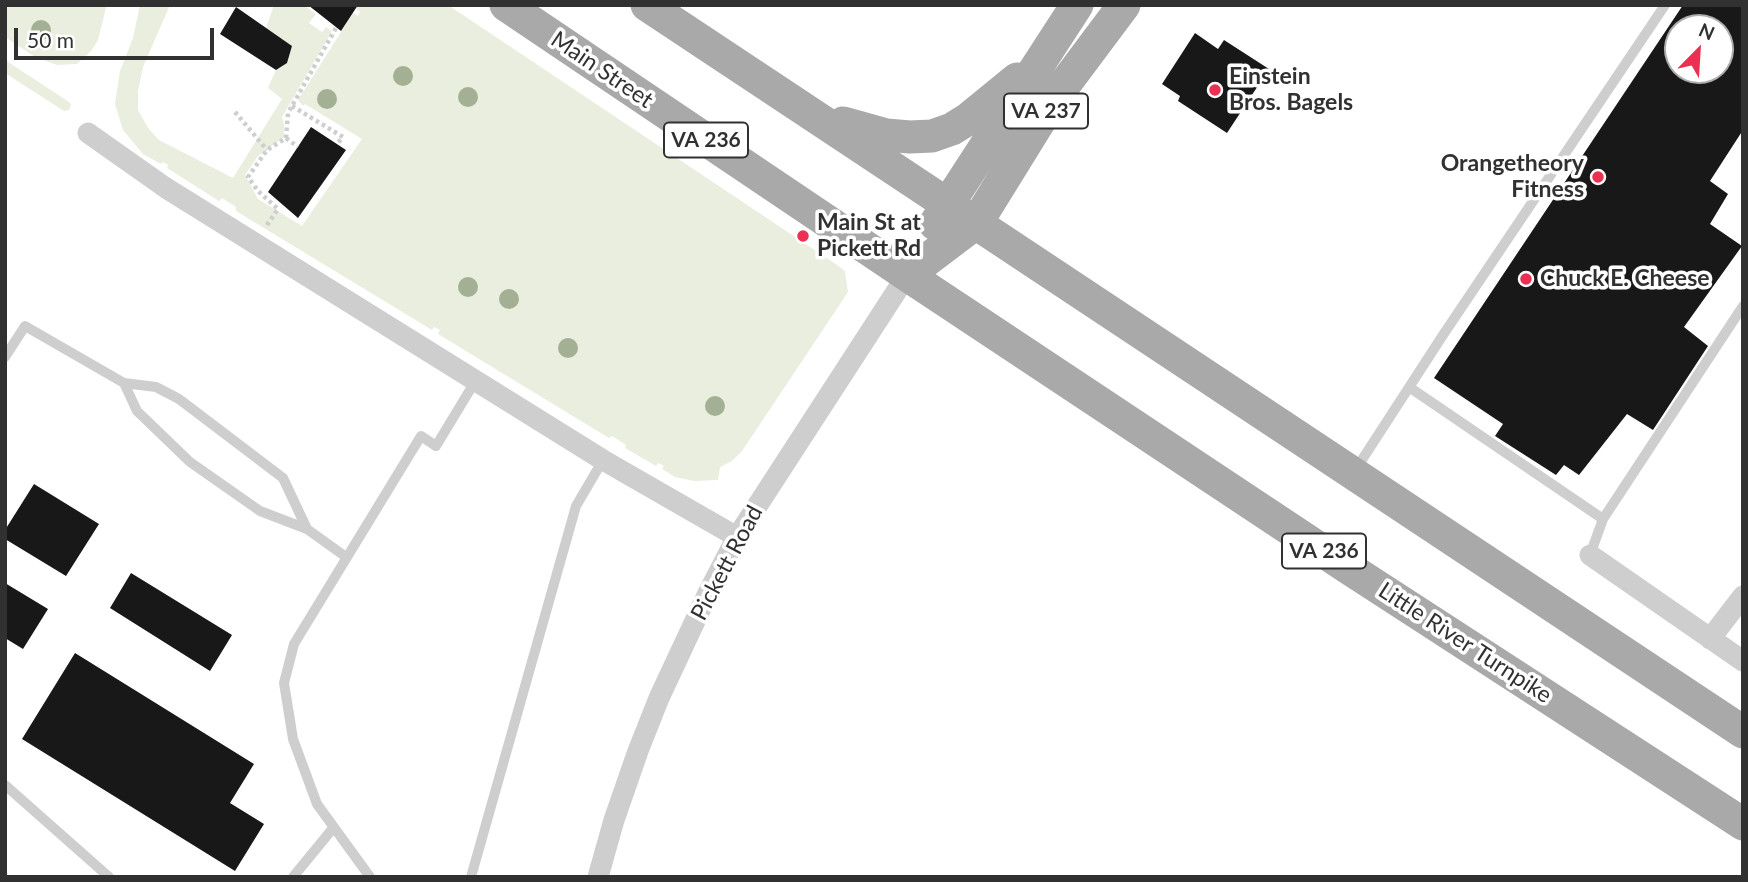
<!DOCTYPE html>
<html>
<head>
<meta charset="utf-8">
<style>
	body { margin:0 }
	#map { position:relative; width:1748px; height:882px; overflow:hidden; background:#fff; font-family:Lato,sans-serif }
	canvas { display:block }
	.frame { position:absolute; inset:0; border:7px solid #313131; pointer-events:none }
	.north { position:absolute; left:1664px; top:14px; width:70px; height:70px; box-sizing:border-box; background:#fff; border:2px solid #adadad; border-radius:50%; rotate:24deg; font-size:19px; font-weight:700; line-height:28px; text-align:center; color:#313131 }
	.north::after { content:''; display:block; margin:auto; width:24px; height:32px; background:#eb3153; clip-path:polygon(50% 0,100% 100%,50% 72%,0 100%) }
	.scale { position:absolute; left:14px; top:28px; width:200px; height:32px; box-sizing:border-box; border:4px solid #313131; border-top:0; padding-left:9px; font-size:21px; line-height:24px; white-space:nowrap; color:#313131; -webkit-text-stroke:5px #fff; paint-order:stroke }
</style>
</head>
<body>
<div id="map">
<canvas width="1748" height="882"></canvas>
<div class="frame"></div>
<div class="north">N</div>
<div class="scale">50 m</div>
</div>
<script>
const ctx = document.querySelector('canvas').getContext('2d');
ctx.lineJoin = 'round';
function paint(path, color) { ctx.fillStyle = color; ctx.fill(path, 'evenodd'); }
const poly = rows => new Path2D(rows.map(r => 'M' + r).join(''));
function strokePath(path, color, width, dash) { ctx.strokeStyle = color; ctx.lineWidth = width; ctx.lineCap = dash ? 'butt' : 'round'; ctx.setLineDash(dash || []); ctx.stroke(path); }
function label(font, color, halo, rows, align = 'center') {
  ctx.font = font + ' Lato,sans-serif'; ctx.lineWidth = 7; ctx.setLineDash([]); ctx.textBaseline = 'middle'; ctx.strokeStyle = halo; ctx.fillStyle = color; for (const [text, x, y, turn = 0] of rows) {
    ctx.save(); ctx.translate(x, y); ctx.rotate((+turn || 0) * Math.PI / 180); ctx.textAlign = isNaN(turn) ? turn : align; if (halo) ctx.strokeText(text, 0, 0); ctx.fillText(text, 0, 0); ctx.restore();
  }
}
paint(poly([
	[5,5,106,5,106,8,98,40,92,50,77,64,57,65,35,57,5,37],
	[140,5,170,5,143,67,138,91,138,110,148,128,159,140,233,178,282,99,268,88,276,70,287,63,292,46,266,28,274,5,303,5,316,14,309,23,322,32,326,27,332,31,282,117,284,125,284,137,258,156,245,175,258,199,302,226,362,139,305,104,303,106,298,100,353,13,358,16,360,12,356,8,358,5,448,5,837,265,845,271,848,292,742,451,732,461,720,467,718,480,694,481,675,477,662,469,664,466,658,463,656,466,625,448,626,445,612,436,609,438,438,334,440,330,434,327,432,330,236,211,236,207,222,198,219,201,167,168,168,165,163,162,161,164,143,154,123,130,115,104,120,71,133,38],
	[5,60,69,102,71,105,69,110,64,111,5,73]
]), '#e9eedf');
paint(poly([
	[308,5,358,5,341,31],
	[1683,5,1743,5,1743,130,1710,181,1728,194,1710,224,1742,246,1684,327,1708,346,1653,430,1627,414,1579,475,1564,465,1556,475,1495,436,1503,424,1434,378],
	[1678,28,1720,28,1720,70,1678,70],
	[236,7,292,46,287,63,276,70,220,34],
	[1195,33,1218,49,1224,40,1269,69,1227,133,1178,101,1180,96,1162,84],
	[311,127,346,150,298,218,268,192],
	[34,484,99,524,66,576,5,539,5,530],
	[131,573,232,635,210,671,110,608],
	[5,583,48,609,23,649,5,638],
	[75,653,254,764,230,803,264,824,235,871,22,739]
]), '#181818');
strokePath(poly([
	[292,106,343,137,337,144],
	[235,112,267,150],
	[286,138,298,147],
	[267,225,278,209,258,191,248,177,267,150,286,138,288,113,336,28]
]), '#cecece', 4.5, [3.5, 3.5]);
strokePath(poly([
	[5,357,25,326,124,383,137,411,190,462,260,511,307,529,346,557],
	[124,383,156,387,179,399,283,478,307,529],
	[1409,387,1603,519],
	[1356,469,1443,335,1665,5],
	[1590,555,1603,519,1743,306],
	[5,785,109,877],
	[293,877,334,827],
	[370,877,317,804,293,739,284,683,294,644,421,436,436,446,476,380],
	[471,877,576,506,603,460]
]), '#cecece', 10);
strokePath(poly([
	[88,133,166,188,603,460,737,537],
	[1590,555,1743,661],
	[1710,639,1743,596],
	[598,877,614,820,638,751,659,698,709,591,737,537,907,275]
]), '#cecece', 21);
strokePath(poly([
	[506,5,907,275,1347,567,1743,824],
	[647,5,1743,732],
	[843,123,886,135,910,137,932,136,952,129,968,119,1017,79],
	[935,224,1077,5],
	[907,275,977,222,1050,104,1124,5]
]), '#a9a9a9', 33);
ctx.fillStyle = '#a4b094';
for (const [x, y] of [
	[41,30],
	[403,76],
	[468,97],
	[327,99],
	[468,287],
	[509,299],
	[568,348],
	[715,406]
]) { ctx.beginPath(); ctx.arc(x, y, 10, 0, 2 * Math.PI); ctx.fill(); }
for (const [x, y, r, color] of [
	[1215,90,7,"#eb3153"],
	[1598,177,7,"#eb3153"],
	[803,236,7,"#eb3153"],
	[1526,279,7,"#eb3153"]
]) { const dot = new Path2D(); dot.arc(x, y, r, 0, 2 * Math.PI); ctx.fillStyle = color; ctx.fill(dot); strokePath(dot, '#fff', 2.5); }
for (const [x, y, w] of [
	[1046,111,84],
	[706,140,84],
	[1324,551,84]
]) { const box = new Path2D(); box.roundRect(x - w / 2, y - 17.5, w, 35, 5); ctx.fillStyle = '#fff'; ctx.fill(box); strokePath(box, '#313131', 2); }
label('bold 21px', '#313131', null, [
	["VA 237",1046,111],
	["VA 236",706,140],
	["VA 236",1324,551]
]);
label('23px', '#313131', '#fff', [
	["Main Street",602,70,34],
	["Pickett Road",727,563,-62],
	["Little River Turnpike",1465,643,33]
]);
label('bold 23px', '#313131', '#fff', [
	["Einstein",1229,77],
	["Bros. Bagels",1229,103],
	["Orangetheory",1584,164,"right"],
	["Fitness",1584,190,"right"],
	["Main St at",817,223],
	["Pickett Rd",817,249],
	["Chuck E. Cheese",1540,279]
], 'left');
</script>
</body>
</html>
